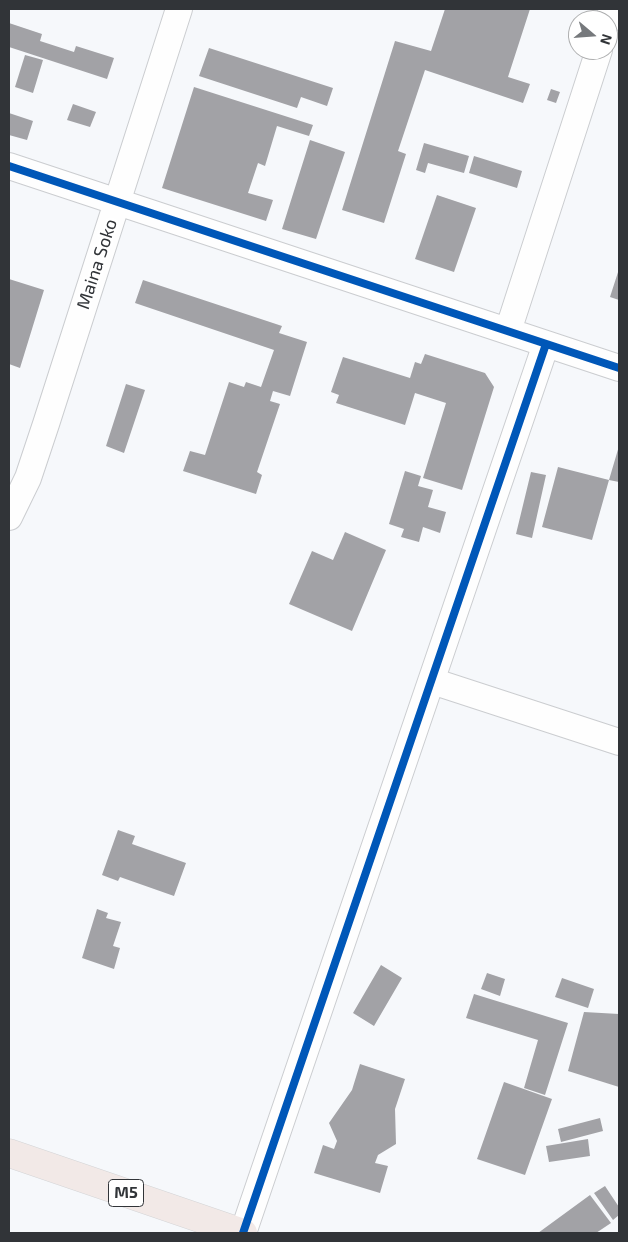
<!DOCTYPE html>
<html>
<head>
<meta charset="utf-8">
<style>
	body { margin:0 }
	#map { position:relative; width:628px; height:1242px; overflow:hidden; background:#f6f8fb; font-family:"Exo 2",sans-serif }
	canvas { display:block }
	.frame { position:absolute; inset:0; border:10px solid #313438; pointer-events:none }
	.north { position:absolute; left:568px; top:10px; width:50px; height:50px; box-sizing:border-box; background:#fff; border:1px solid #adaeaf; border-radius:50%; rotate:108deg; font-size:14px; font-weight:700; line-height:20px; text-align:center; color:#313438 }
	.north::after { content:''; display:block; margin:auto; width:18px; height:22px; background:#76797c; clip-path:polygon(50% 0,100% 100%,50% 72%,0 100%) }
</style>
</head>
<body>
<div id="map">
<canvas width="628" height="1242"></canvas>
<div class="frame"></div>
<div class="north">N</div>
</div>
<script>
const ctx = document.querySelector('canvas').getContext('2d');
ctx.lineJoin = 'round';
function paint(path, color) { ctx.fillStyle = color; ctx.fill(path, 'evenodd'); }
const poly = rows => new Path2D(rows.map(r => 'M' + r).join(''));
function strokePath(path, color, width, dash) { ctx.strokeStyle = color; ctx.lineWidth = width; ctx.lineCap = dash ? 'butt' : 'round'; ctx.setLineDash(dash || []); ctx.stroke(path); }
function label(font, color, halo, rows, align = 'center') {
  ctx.font = font + ' "Exo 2",sans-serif'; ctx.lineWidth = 5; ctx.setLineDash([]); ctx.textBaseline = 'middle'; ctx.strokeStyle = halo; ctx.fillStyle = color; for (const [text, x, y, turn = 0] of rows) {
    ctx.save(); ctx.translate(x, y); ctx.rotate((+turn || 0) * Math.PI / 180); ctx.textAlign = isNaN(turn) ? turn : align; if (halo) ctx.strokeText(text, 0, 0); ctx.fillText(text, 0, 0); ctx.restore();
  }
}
paint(poly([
	[445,9,530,9,508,77,530,84,523,103,425,70,398,151,406,154,384,223,342,210,395,41,431,51],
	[9,23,42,34,40,41,74,52,76,46,114,58,107,79,9,47],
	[209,48,333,88,327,106,301,97,297,108,199,76],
	[25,55,43,60,33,93,15,87],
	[194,87,313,125,309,136,277,126,265,166,258,163,248,193,273,200,266,221,162,188],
	[551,89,560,92,556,103,547,100],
	[73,104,96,112,90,127,67,120],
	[9,113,33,121,27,140,9,135],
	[310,140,345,152,316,239,282,229],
	[424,143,469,156,464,173,428,163,425,173,416,170],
	[474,156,522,171,517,188,469,173],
	[437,195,476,208,454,272,415,259],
	[619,269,619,300,610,297],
	[9,279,44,290,20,368,9,364],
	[143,280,282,326,279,333,307,342,290,396,273,391,270,401,280,404,257,472,262,475,256,494,183,471,190,451,205,455,229,382,244,387,246,382,261,387,274,350,135,303],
	[425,354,485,373,494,387,462,490,423,478,446,403,415,393,405,425,336,403,339,395,331,392,343,357,410,378,415,362,421,364],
	[126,384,145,390,124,453,106,446],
	[619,446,619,482,609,480],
	[558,467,609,480,592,540,542,527],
	[405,471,421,476,418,486,433,490,428,507,446,512,440,533,423,527,419,542,401,537,404,529,389,524],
	[531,472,546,475,532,538,516,534],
	[345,532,386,550,352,631,289,604,312,551,333,560],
	[118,830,135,836,132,844,186,863,174,896,120,877,118,881,102,875],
	[97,909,108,913,106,918,121,922,113,946,120,948,114,969,82,958],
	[381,965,402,978,374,1026,353,1013],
	[487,973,505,979,500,996,481,989],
	[562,978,594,989,588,1008,555,997],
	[474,994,568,1023,545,1095,524,1088,538,1040,466,1018],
	[584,1012,619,1014,619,1087,568,1071],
	[360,1064,405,1079,395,1109,396,1144,378,1155,375,1163,388,1166,380,1193,314,1173,323,1145,334,1149,337,1141,329,1123,352,1090],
	[504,1082,552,1099,525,1175,477,1159],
	[600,1118,603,1131,561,1142,558,1129],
	[588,1139,590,1156,549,1162,546,1146],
	[605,1186,619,1207,619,1215,613,1220,594,1193],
	[590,1195,611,1223,596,1233,538,1233]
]), '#a2a2a6');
const minor = poly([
	[608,21,612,9],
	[9,166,619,368],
	[508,331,599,50],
	[9,517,28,478,46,424,179,9],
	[432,681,619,742],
	[243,1233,546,344]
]);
const major = poly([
	[9,1153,243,1233]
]);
strokePath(minor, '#cbcdd0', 28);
strokePath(major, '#d3d4d6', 29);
strokePath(minor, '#fefefe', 26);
strokePath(major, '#f2e9e7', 28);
strokePath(poly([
	[9,166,619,368],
	[243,1233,546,344]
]), '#0057b8', 8);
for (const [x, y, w] of [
	[126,1193,35]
]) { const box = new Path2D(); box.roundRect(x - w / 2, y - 13.5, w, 27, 4); ctx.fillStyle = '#fff'; ctx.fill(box); strokePath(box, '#313438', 1); }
label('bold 16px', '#313438', null, [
	["M5",126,1193]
]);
label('18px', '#313438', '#fff', [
	["Maina Soko",97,264,-72]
]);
</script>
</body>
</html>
